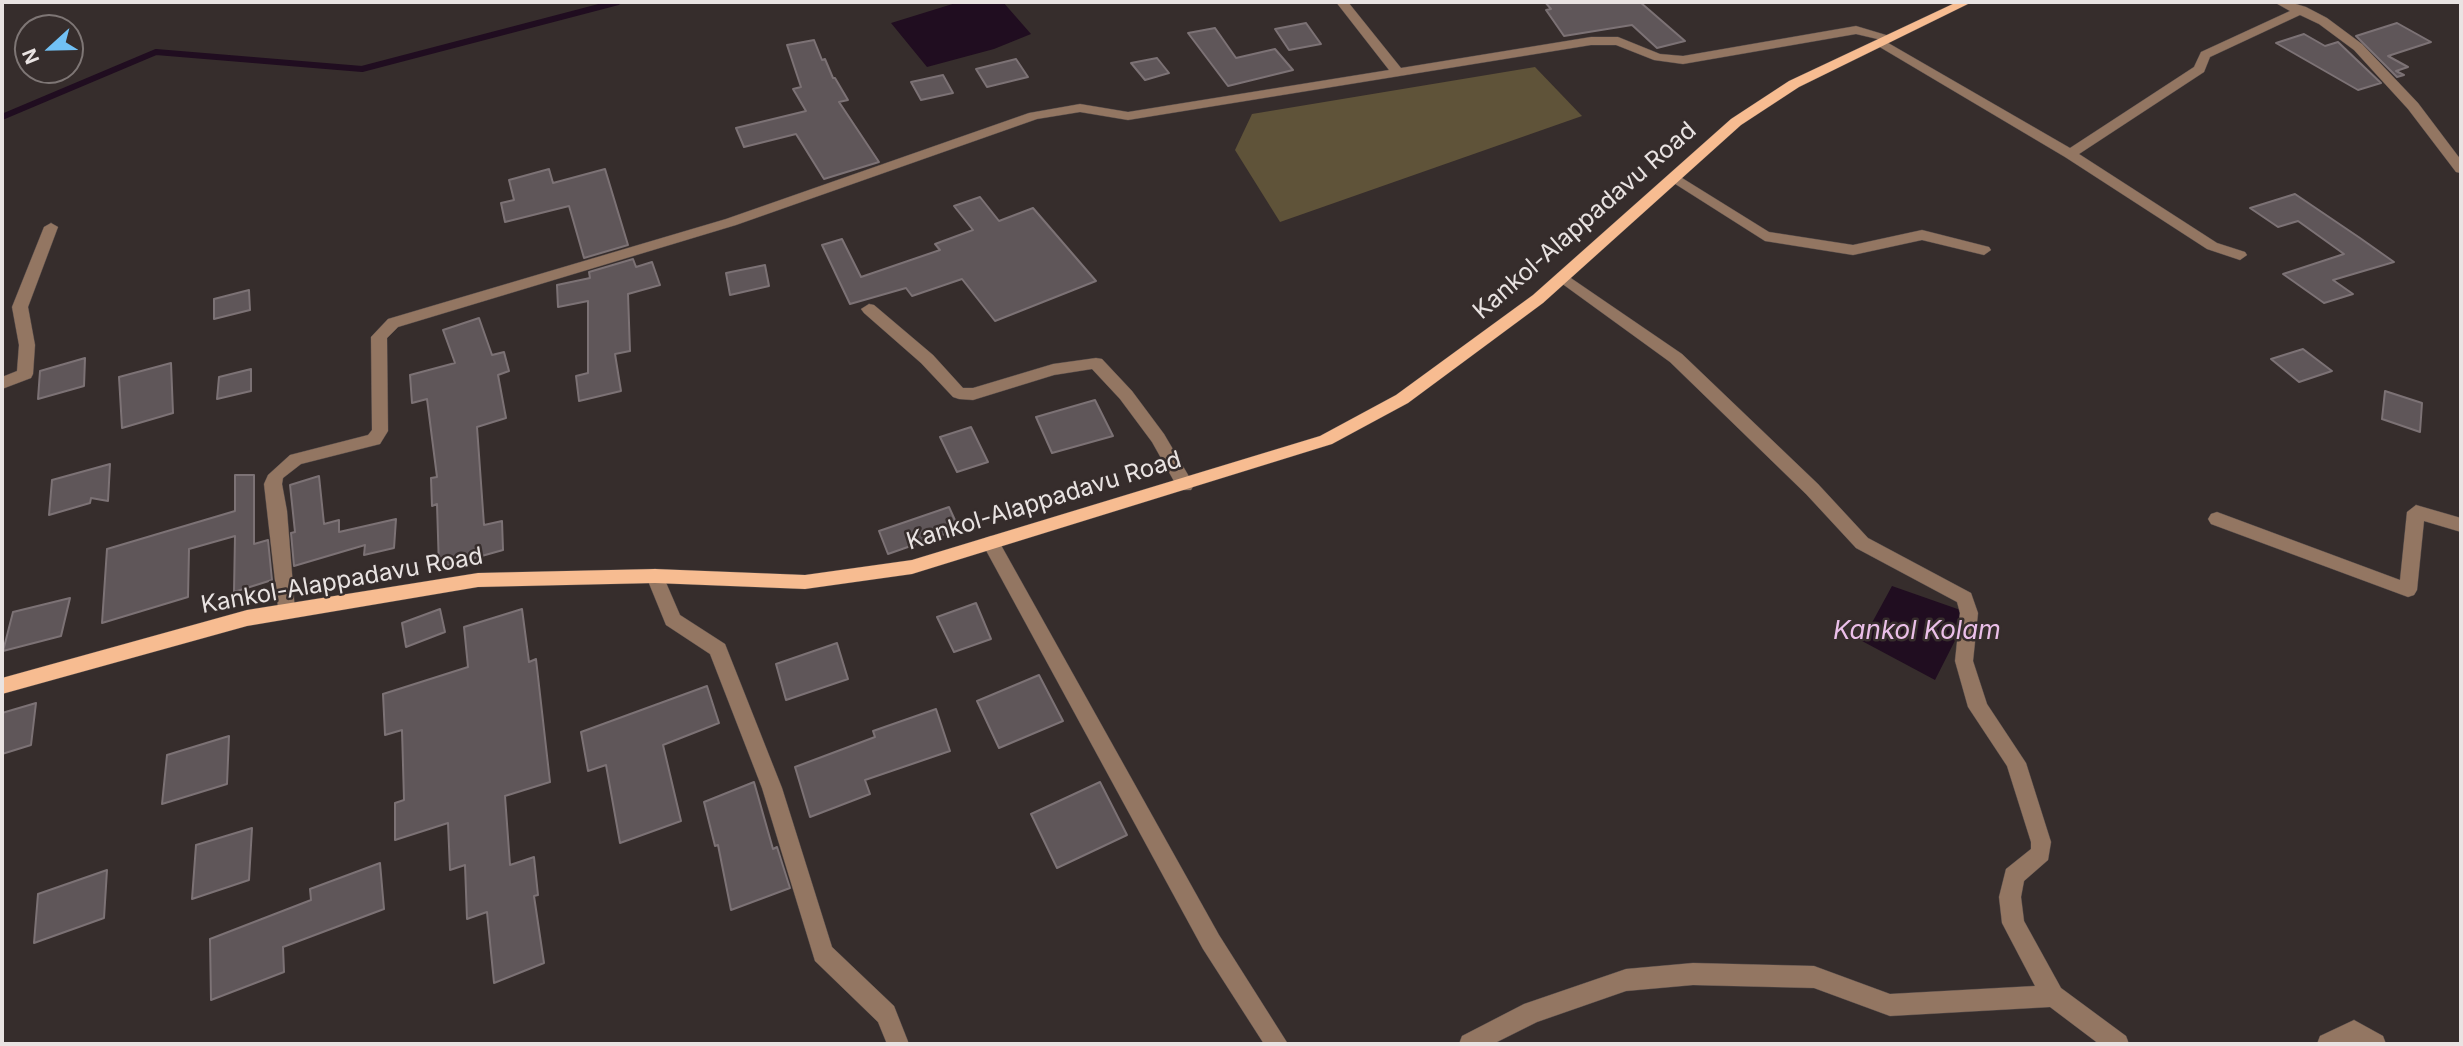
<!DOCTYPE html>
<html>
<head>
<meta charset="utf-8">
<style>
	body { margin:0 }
	#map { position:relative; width:2463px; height:1046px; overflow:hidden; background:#362d2c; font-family:Inter,sans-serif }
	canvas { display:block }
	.frame { position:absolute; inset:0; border:4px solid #e9e3e2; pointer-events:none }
	.north { position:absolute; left:14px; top:14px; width:70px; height:70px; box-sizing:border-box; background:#362d2c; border:2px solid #7e7675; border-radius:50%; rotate:248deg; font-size:19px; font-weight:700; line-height:28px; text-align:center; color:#e9e3e2 }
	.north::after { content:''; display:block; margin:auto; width:24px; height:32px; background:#71c1f5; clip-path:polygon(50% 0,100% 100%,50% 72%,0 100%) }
</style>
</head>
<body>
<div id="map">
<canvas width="2463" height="1046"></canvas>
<div class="frame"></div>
<div class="north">N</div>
</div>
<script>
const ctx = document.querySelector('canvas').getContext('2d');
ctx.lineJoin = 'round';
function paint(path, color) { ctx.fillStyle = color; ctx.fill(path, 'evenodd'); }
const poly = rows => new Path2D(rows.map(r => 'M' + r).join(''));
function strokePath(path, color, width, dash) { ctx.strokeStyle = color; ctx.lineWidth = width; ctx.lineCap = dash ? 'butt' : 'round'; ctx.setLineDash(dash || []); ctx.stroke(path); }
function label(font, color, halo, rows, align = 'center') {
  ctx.font = font + ' Inter,sans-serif'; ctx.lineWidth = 5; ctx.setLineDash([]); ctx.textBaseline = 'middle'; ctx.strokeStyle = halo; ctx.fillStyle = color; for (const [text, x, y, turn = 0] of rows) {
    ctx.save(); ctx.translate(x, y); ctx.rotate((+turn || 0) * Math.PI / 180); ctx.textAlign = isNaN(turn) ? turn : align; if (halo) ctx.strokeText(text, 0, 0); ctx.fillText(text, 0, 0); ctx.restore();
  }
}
paint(poly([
	[1535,67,1582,116,1280,222,1235,150,1252,114]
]), '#5f5339');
paint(poly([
	[959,2,1003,2,1031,34,994,49,927,67,891,23],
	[1892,586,1969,613,1935,680,1862,641]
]), '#200d20');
strokePath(poly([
	[2,117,156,52,362,69,618,2]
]), '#200d20', 6);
const building = poly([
	[1545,2,1640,2,1685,41,1657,48,1632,25,1564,36,1546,10,1551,9,1545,2],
	[1306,23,1321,44,1289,50,1275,29,1306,23],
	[2397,23,2431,42,2388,56,2408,67,2396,71,2404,75,2397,77,2356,36,2397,23],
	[1215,28,1236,58,1275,49,1293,70,1228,86,1188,33,1215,28],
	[2304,34,2325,46,2338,42,2381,83,2358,90,2276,43,2304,34],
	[814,40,822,60,825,59,833,78,835,78,848,100,839,102,879,162,824,179,796,134,744,147,736,128,806,111,793,89,801,87,787,45,814,40],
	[1157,58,1169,73,1145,80,1131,63,1157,58],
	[1016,59,1028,77,987,87,976,69,1016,59],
	[943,75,953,93,921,100,911,82,943,75],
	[549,169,553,183,605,169,628,245,584,258,569,206,505,222,501,203,514,200,509,180,549,169],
	[2295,194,2360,238,2394,262,2333,280,2353,294,2324,303,2283,274,2344,254,2298,221,2278,227,2250,208,2295,194],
	[980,197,999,221,1033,208,1096,281,995,321,962,279,912,296,906,288,850,304,822,245,842,239,861,277,940,250,935,244,973,230,954,206,980,197],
	[633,259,636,267,652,262,660,285,628,294,630,351,615,354,621,391,579,401,576,376,588,373,588,301,558,307,557,285,590,278,589,272,633,259],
	[765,265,769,286,730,295,726,273,765,265],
	[249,290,250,310,214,319,214,299,249,290],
	[479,318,492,355,504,352,509,371,498,375,506,418,477,427,484,525,502,521,503,550,439,568,437,504,432,506,431,478,437,477,427,399,412,403,410,375,455,363,443,330,479,318],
	[2303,349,2332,371,2299,382,2271,359,2303,349],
	[85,358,84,386,38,399,40,371,85,358],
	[171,363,173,413,122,428,119,377,171,363],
	[251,369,251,391,217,399,219,377,251,369],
	[2385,391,2422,403,2420,432,2382,419,2385,391],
	[1095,400,1113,436,1052,453,1036,417,1095,400],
	[971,427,988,462,957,472,940,437,971,427],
	[110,464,108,501,91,498,90,503,49,515,52,480,110,464],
	[235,475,254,475,254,544,268,540,272,580,234,592,235,536,189,549,188,597,102,623,107,549,235,511,235,475],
	[319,476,324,524,339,520,339,532,396,519,394,548,364,555,365,545,294,566,291,533,295,532,290,485,319,476],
	[949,507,959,529,888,554,879,531,949,507],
	[70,598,61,636,3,651,13,612,70,598],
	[976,603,991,639,954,652,937,617,976,603],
	[440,609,445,632,406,647,402,623,440,609],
	[522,609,529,662,536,659,550,782,505,796,510,865,534,857,538,895,534,896,544,963,494,983,487,912,467,919,465,865,450,870,448,823,395,840,395,803,404,800,402,730,385,735,383,694,468,667,464,627,522,609],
	[837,643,848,679,786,700,776,664,837,643],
	[1039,675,1063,721,999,748,977,701,1039,675],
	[707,686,719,723,663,745,681,821,620,843,606,765,588,771,581,732,707,686],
	[36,703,31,745,2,754,2,713,36,703],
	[936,709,950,751,865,780,870,794,810,817,795,767,875,737,873,731,936,709],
	[229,736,227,784,162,804,167,755,229,736],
	[754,782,773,849,777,847,790,888,731,910,718,845,715,846,704,802,754,782],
	[1100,782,1127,835,1057,868,1031,814,1100,782],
	[252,828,249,880,192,899,196,845,252,828],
	[380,863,384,909,283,947,284,972,211,1000,210,939,311,900,310,889,380,863],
	[107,870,104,918,34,943,38,894,107,870]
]);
paint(building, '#5f5659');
strokePath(building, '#7c7275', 2);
const minor = poly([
	[1336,2,1348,2,1401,68,1591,37,1618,37,1660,54,1683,56,1856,26,1896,38,1890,42,1856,34,1683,64,1654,60,1616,45,1591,45,1128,120,1080,112,1037,119,736,225,398,327,387,338,388,431,380,444,301,464,283,478,282,484,287,511,295,611,293,616,286,618,279,616,264,484,268,475,290,455,368,435,372,430,371,337,388,319,726,219,1029,113,1080,104,1128,112,1389,70,1336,2],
	[2274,2,2289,2,2306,7,2327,18,2362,44,2418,103,2461,160,2461,173,2456,172,2408,109,2354,50,2319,24,2300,15,2210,57,2204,72,2079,154,2217,243,2245,252,2247,255,2240,260,2207,249,2065,157,1873,43,1883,40,2070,148,2194,67,2201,52,2290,11,2274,2],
	[1674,173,1769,232,1853,245,1922,230,1989,247,1991,250,1984,255,1922,240,1853,255,1765,241,1669,180,1667,177,1674,173],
	[51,223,58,227,28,307,35,345,33,374,31,378,2,389,2,377,17,371,19,345,12,307,44,227,51,223],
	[1562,272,1682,354,1818,484,1868,538,1971,593,1978,613,1973,661,1987,704,2026,763,2051,842,2048,860,2024,881,2021,897,2024,921,2061,988,2126,1036,2129,1044,2099,1044,2050,1007,1890,1016,1814,988,1693,985,1626,991,1537,1022,1493,1044,1459,1044,1462,1036,1524,1004,1626,969,1693,963,1814,966,1890,994,2035,986,2002,923,1999,897,2006,869,2031,849,2031,842,2007,766,1968,707,1955,661,1960,613,1957,602,1856,548,1806,494,1670,362,1557,280,1557,274,1562,272],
	[869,304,874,305,933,355,963,388,973,388,1053,364,1096,358,1102,359,1132,391,1164,434,1194,485,1191,490,1179,490,1152,442,1120,399,1092,369,1054,375,973,400,959,399,953,397,921,363,864,313,861,309,869,304],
	[2416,505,2461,518,2461,532,2424,521,2417,590,2414,595,2408,597,2211,524,2208,519,2211,514,2217,512,2400,580,2407,512,2416,505],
	[991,536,997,538,1219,935,1288,1044,1264,1044,1203,949,982,543,985,538,991,536],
	[655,569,661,571,680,615,725,644,782,788,832,947,894,1006,909,1044,887,1044,878,1022,815,961,762,788,710,654,666,625,646,576,649,571,655,569],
	[2354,1020,2383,1036,2386,1044,2317,1044,2320,1036,2354,1020]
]);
const major = poly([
	[1957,2,1972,2,1799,87,1741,125,1543,303,1408,403,1332,444,912,574,805,589,655,583,478,587,247,626,2,694,2,678,247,610,478,573,655,569,805,575,912,560,1320,436,1396,395,1533,295,1731,119,1789,81,1957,2]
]);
strokePath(minor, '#534a49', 1);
strokePath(major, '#534a49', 1);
paint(minor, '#937662');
paint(major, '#f7bc91');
label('24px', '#e9e3e2', '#362d2c', [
	["Kankol-Alappadavu Road",1585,221,-41],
	["Kankol-Alappadavu Road",1044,501,-17],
	["Kankol-Alappadavu Road",342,581,-10]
]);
label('italic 26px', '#ebbfe9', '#362d2c', [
	["Kankol Kolam",1917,631]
]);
</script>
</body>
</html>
